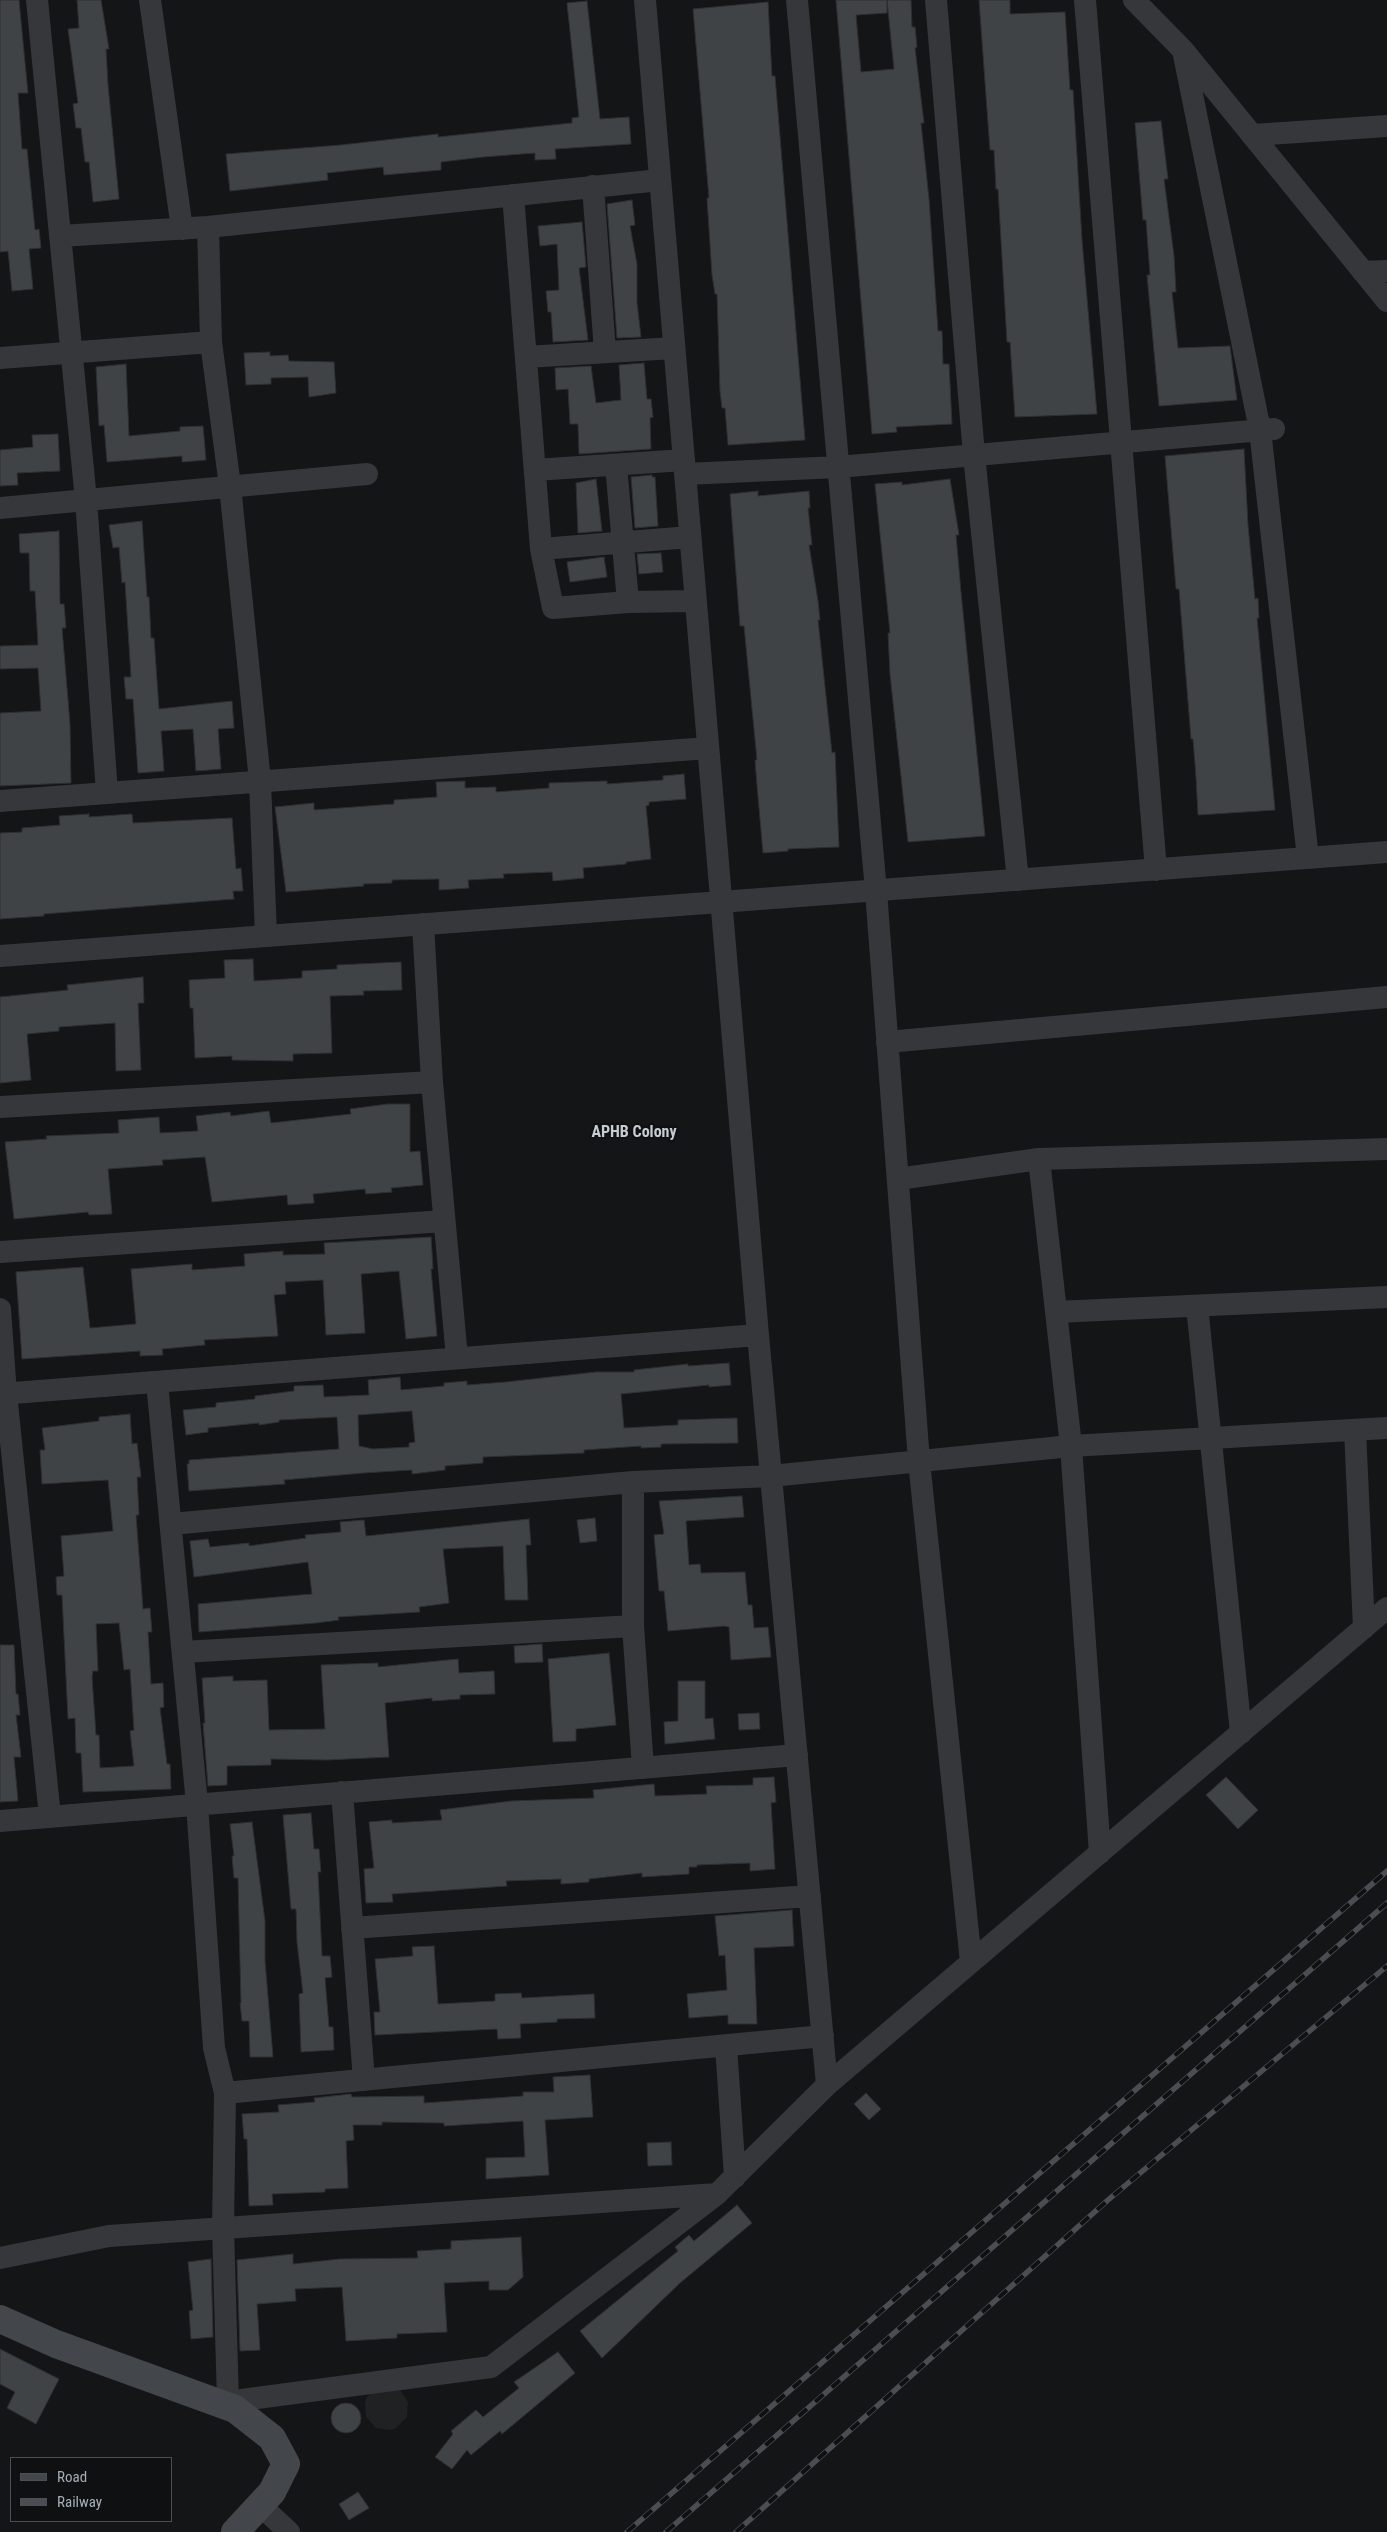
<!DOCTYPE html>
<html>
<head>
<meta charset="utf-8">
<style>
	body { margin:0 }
	#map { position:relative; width:1387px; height:2532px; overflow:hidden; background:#141516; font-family:"Roboto Condensed",sans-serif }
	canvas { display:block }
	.legend { position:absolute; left:10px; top:2457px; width:162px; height:65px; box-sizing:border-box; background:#0f1011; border:1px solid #4b4f53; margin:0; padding:6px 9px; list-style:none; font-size:15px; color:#a5aeb7 }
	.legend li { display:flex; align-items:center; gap:10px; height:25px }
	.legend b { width:25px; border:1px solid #4b4f53 }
</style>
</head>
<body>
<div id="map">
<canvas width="1387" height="2532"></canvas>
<ul class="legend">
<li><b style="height:6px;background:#43474b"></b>Road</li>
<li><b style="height:6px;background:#4a4e52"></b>Railway</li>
</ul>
</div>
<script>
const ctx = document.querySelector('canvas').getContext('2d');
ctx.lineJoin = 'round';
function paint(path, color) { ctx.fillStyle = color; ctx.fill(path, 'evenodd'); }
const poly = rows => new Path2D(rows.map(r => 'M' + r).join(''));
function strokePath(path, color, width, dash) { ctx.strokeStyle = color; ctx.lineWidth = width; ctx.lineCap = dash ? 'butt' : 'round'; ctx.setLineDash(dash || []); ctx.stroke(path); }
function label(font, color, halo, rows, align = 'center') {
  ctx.font = font + ' "Roboto Condensed",sans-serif'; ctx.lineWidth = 4.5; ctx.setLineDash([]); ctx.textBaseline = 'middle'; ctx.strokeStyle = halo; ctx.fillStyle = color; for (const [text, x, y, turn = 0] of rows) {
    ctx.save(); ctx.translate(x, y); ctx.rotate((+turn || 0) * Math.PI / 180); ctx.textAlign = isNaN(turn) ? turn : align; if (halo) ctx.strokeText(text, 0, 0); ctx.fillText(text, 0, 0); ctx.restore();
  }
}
paint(poly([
	[400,2390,408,2402,407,2417,396,2428,390,2430,376,2428,366,2417,365,2403,367,2397,372,2391]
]), '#202123');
const building = poly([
	[0,0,19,0,28,93,18,93,22,149,27,149,35,230,39,229,41,248,29,249,33,289,12,291,8,251,0,252,0,0],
	[77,0,101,0,109,49,106,49,108,85,119,199,93,202,89,162,85,162,81,128,76,128,73,104,78,103,68,29,79,28,77,0],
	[836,0,887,0,887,13,856,15,861,72,894,69,887,0,911,0,912,27,915,27,917,47,915,48,924,123,921,123,929,199,938,331,942,331,943,364,949,364,952,424,896,427,897,432,872,434,836,0],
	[979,0,1010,0,1010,14,1065,12,1070,90,1073,90,1082,240,1097,414,1015,417,1010,342,1007,342,998,189,996,189,994,150,990,150,979,0],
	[587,1,600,119,629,117,631,144,555,149,556,159,535,160,535,153,483,157,441,162,441,170,384,175,383,167,327,173,328,180,230,191,226,154,341,145,438,134,438,137,572,123,572,118,579,117,567,3,587,1],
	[768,2,772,76,775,76,805,440,728,445,725,408,722,408,720,391,717,294,715,294,712,275,707,198,709,198,693,9,768,2],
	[1161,121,1168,179,1164,179,1174,256,1176,292,1172,292,1178,348,1230,346,1237,400,1159,406,1147,275,1150,275,1146,220,1143,220,1135,123,1161,121],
	[632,200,635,225,630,226,637,264,637,303,641,337,617,338,607,204,632,200],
	[582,222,586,267,579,268,588,340,553,342,551,312,548,312,546,291,559,290,557,244,540,246,538,226,582,222],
	[270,352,270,356,288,355,289,361,334,362,336,393,309,397,308,377,271,378,271,384,246,385,244,353,270,352],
	[644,363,647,399,651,399,653,417,650,418,651,449,579,454,578,424,570,424,568,389,556,390,555,368,591,366,596,403,621,400,619,365,644,363],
	[126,364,129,436,180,431,180,427,203,426,206,460,182,462,182,456,107,462,104,425,99,426,96,367,126,364],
	[58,434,60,471,17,473,18,485,0,486,0,450,33,447,32,435,58,434],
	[1244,449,1248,525,1255,599,1258,598,1259,618,1257,618,1275,810,1198,815,1196,777,1193,739,1191,739,1179,589,1176,589,1165,456,1244,449],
	[652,475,652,477,655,477,658,526,635,528,631,477,652,475],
	[596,479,602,531,578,533,576,483,596,479],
	[950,479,959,535,956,535,961,592,985,836,908,842,890,674,888,633,890,633,875,484,902,482,902,485,950,479],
	[758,491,758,496,809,491,810,508,808,508,812,545,809,545,818,601,820,620,818,620,832,753,835,752,839,847,788,849,788,851,763,853,757,785,755,760,757,760,744,626,740,626,730,494,758,491],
	[142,521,147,597,149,597,151,638,154,638,159,709,232,701,234,728,218,729,221,769,196,771,193,729,161,731,164,771,138,773,133,699,126,699,124,677,131,677,125,582,122,583,119,547,113,548,109,525,142,521],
	[59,531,60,604,64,604,66,628,62,628,70,724,71,783,0,786,0,713,41,711,38,668,0,669,0,646,38,645,35,591,30,591,29,553,20,553,19,534,59,531],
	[661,553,663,572,639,574,637,554,661,553],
	[604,557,607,577,570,582,567,562,604,557],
	[684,774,686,799,649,802,649,805,646,806,651,859,626,862,626,864,583,868,584,878,553,881,552,872,503,874,504,878,468,880,469,888,439,890,439,879,392,880,392,883,363,884,364,886,286,892,275,807,314,803,314,810,394,804,394,800,437,797,436,782,465,781,465,788,496,787,496,792,549,788,549,783,607,781,607,784,663,780,663,776,684,774],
	[89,814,89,817,132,814,133,823,232,818,236,869,241,868,243,891,233,891,234,899,44,914,44,916,0,919,0,833,22,832,22,828,60,825,59,816,89,814],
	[253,959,254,981,302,978,302,971,337,969,337,965,401,962,402,990,363,991,364,995,330,996,332,1053,293,1054,293,1061,232,1060,232,1056,195,1058,193,1008,190,1008,189,980,225,978,224,960,253,959],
	[143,977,144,1003,138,1003,141,1070,116,1071,115,1023,59,1027,59,1031,27,1034,31,1080,0,1083,0,997,68,990,67,985,143,977],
	[388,1104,410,1104,410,1152,420,1151,423,1185,391,1188,392,1192,366,1194,365,1189,313,1194,314,1203,288,1205,287,1195,212,1202,205,1157,162,1160,163,1165,108,1169,112,1214,89,1215,88,1212,14,1219,5,1142,47,1139,46,1136,119,1133,118,1120,159,1117,160,1133,198,1131,196,1116,230,1112,231,1116,269,1111,271,1123,351,1114,350,1109,388,1104],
	[431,1237,433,1269,431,1269,437,1336,406,1339,399,1271,361,1274,365,1333,326,1335,323,1280,285,1282,286,1294,274,1295,278,1336,204,1340,205,1345,162,1349,163,1355,140,1356,140,1351,22,1359,16,1272,83,1267,90,1328,136,1324,131,1269,192,1264,192,1270,245,1266,244,1254,283,1251,283,1255,325,1254,324,1243,431,1237],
	[729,1363,731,1385,709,1387,709,1385,621,1394,624,1428,678,1425,678,1420,737,1418,738,1443,661,1444,661,1447,641,1448,641,1446,584,1450,584,1453,483,1457,483,1463,445,1466,445,1470,412,1474,412,1470,363,1473,284,1480,285,1484,189,1491,187,1464,189,1464,189,1460,339,1449,337,1417,279,1420,279,1422,259,1425,259,1423,208,1428,208,1432,186,1435,183,1410,216,1407,216,1403,255,1399,255,1396,294,1391,294,1386,323,1385,324,1397,369,1395,368,1380,400,1377,401,1390,444,1386,444,1383,467,1381,467,1385,506,1382,596,1372,634,1372,634,1370,688,1364,688,1366,729,1363],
	[412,1411,415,1442,409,1443,409,1447,373,1449,359,1446,358,1415,412,1411],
	[130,1414,132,1444,137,1443,141,1477,137,1477,139,1515,136,1515,143,1609,150,1608,152,1632,148,1632,151,1684,163,1683,164,1707,160,1708,167,1764,170,1764,171,1789,83,1792,81,1753,76,1753,75,1718,68,1719,62,1595,57,1595,56,1577,64,1576,61,1536,113,1531,108,1480,42,1484,40,1450,45,1450,42,1428,99,1421,99,1417,130,1414],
	[119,1623,124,1670,130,1669,134,1730,130,1731,134,1766,100,1768,99,1735,96,1735,92,1677,93,1671,98,1671,96,1624,119,1623],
	[742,1496,744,1517,686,1521,689,1565,700,1564,701,1573,745,1572,748,1605,752,1605,754,1628,768,1627,771,1657,731,1660,729,1627,724,1626,668,1631,664,1591,659,1591,654,1535,664,1534,659,1501,742,1496],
	[595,1518,597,1541,580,1543,577,1520,595,1518],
	[529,1519,531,1545,526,1545,528,1600,505,1600,503,1546,443,1549,449,1603,419,1607,420,1612,338,1617,339,1620,316,1623,199,1632,198,1604,312,1594,308,1562,194,1577,190,1541,208,1539,210,1547,249,1543,249,1546,306,1538,305,1535,341,1532,340,1522,364,1520,366,1536,529,1519],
	[542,1644,543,1662,515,1663,514,1646,542,1644],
	[0,1645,14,1645,16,1694,18,1694,20,1715,16,1715,21,1757,14,1757,18,1801,0,1802,0,1645],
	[609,1653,616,1725,576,1729,576,1741,553,1742,548,1659,609,1653],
	[458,1659,459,1673,494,1671,495,1694,460,1695,460,1699,432,1701,432,1698,385,1703,389,1757,327,1760,271,1759,271,1765,227,1766,227,1785,208,1786,203,1723,205,1723,202,1678,233,1676,233,1681,267,1680,269,1730,325,1729,321,1665,378,1663,378,1667,458,1659],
	[678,1681,705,1681,705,1719,713,1718,715,1739,665,1744,664,1722,678,1721,678,1681],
	[759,1713,760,1729,739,1730,738,1714,759,1713],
	[774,1777,776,1802,771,1803,775,1869,750,1871,750,1863,697,1865,697,1867,689,1867,689,1874,642,1877,642,1873,589,1879,589,1882,561,1884,561,1879,506,1881,507,1886,392,1894,393,1902,366,1903,364,1869,374,1868,369,1822,392,1820,392,1823,442,1820,440,1810,511,1801,594,1798,593,1790,654,1784,655,1796,707,1794,706,1786,753,1785,753,1778,774,1777],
	[1226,1777,1258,1810,1238,1829,1206,1795,1226,1777],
	[311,1813,314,1849,319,1849,321,1872,318,1872,322,1956,330,1956,332,1977,325,1978,329,2027,333,2027,334,2050,301,2052,299,1994,303,1993,297,1942,296,1909,291,1909,283,1815,311,1813],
	[252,1822,265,1921,265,1961,273,2057,250,2057,249,2021,242,2021,240,2003,241,2003,238,1878,234,1878,232,1856,234,1856,230,1824,252,1822],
	[792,1910,794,1946,754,1948,757,2024,728,2024,728,2015,689,2018,687,1994,727,1990,725,1955,719,1956,715,1916,792,1910],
	[434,1946,438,2004,495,2001,495,1994,521,1993,522,1998,594,1994,595,2018,557,2019,557,2022,520,2024,521,2038,498,2039,497,2029,375,2035,374,2012,380,2012,375,1959,413,1956,412,1947,434,1946],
	[590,2075,593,2117,545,2120,549,2175,486,2179,486,2158,525,2157,523,2121,444,2126,444,2123,382,2122,382,2125,353,2125,354,2140,346,2141,348,2188,325,2189,325,2192,272,2194,273,2205,249,2206,247,2139,244,2139,242,2114,279,2112,278,2105,315,2102,314,2098,351,2094,352,2097,424,2096,424,2103,523,2096,523,2092,554,2092,553,2077,590,2075],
	[866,2093,881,2109,869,2120,854,2104,866,2093],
	[671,2142,672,2165,648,2166,647,2143,671,2142],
	[737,2205,752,2223,680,2283,602,2358,580,2331,678,2251,675,2247,689,2235,694,2241,737,2205],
	[521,2237,523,2277,508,2290,489,2290,489,2281,444,2283,447,2332,397,2334,397,2338,346,2341,342,2287,295,2289,296,2301,257,2304,260,2350,240,2351,237,2260,293,2254,293,2264,340,2259,418,2258,417,2251,451,2249,451,2241,521,2237],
	[211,2259,213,2337,191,2339,189,2311,193,2310,188,2262,211,2259],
	[0,2349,59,2379,36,2424,7,2408,15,2392,0,2384,0,2349],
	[558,2352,575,2373,502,2434,500,2431,471,2455,467,2450,452,2469,435,2457,453,2434,451,2431,476,2410,483,2417,519,2388,514,2382,558,2352],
	'331 2418a15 15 0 1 1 30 0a15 15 0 1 1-30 0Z',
	[358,2492,369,2508,349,2520,339,2504,358,2492]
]);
paint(building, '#404346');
strokePath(building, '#2e2f32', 1);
strokePath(poly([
	[37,0,86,500,107,793],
	[150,0,182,229],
	[645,0,758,1335,827,2085],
	[797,0,876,891,919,1461,971,1962],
	[936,0,974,455,1018,880],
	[1085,0,1156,870],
	[1134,0,1183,50,1387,301],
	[1183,50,1260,430,1308,858],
	[1253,135,1387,126],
	[593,186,605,352],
	[513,195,541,549,553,608,628,602,695,601],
	[208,227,211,342,230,486,260,781,266,936],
	[60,236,208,227,660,180],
	[1363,272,1387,271],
	[526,357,674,348],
	[0,358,211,342],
	[616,465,628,602],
	[535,470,684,460],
	[685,474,838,467,1274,429],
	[0,508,367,474],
	[541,549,690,537],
	[0,801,708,748],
	[423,924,432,1082,457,1358],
	[0,956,1387,852],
	[887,1042,1387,997],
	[0,1107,432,1082],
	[1039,1159,1071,1446,1100,1853],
	[898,1179,1039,1159,1387,1149],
	[0,1252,444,1221],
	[1197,1306,1241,1733],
	[0,1309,6,1394,50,1816],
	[1056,1312,1387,1297],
	[157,1382,197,1804,214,2048,225,2093,223,2228,228,2402],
	[0,1394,758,1335],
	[1355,1430,1364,1628],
	[633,1482,633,1626,643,1768],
	[171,1524,633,1482,771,1476,1071,1446,1387,1428],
	[183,1652,633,1626],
	[342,1792,364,2080],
	[0,1821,797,1755],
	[352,1928,810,1896],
	[726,2046,735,2177],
	[225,2093,823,2036],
	[0,2258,109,2236,717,2194],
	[219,2403,491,2367,717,2194,827,2085,1387,1608],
	[260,2505,289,2532]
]), '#35373b', 22);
strokePath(poly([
	[0,2319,56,2344,235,2409,272,2438,286,2464,272,2492,235,2532]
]), '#43474b', 28);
const rail = poly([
	[627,2532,1387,1871],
	[666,2532,1387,1903],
	[736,2532,1108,2200,1387,1966]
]);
strokePath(rail, '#4a4e52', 5.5);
strokePath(rail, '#0f1011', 4, [11]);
label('bold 16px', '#c6ccd3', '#0f1011', [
	["APHB Colony",634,1133]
]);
</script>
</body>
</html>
